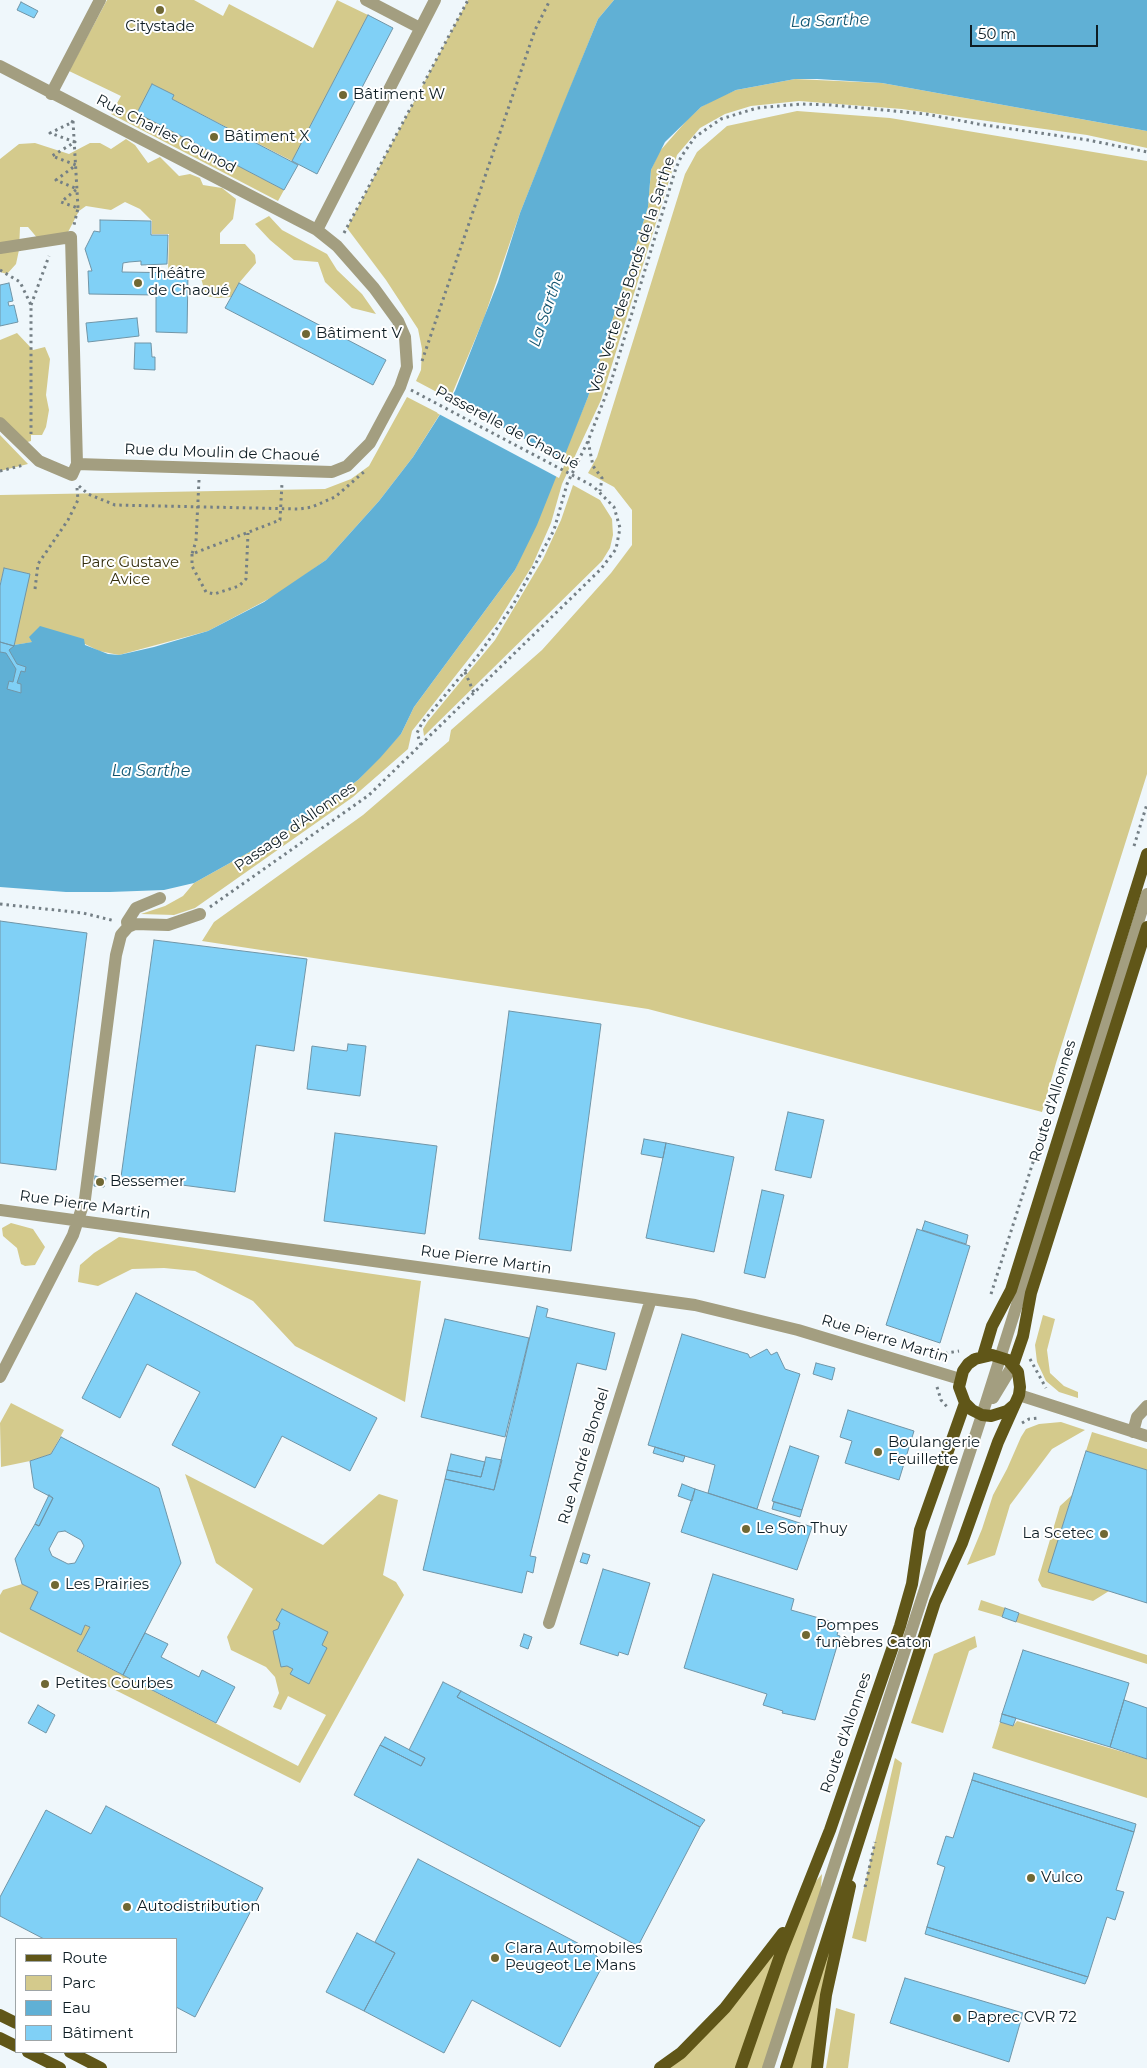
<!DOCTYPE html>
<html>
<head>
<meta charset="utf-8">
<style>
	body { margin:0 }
	#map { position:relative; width:1147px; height:2068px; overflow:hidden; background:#eff7fb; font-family:Montserrat,sans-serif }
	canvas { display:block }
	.legend { position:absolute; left:15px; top:1938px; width:162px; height:115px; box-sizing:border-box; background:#fff; border:1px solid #9fa5a7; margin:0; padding:6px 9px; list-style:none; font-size:15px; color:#0e1d24 }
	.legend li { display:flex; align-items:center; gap:10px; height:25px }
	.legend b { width:25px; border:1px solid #9fa5a7 }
	.scale { position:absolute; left:970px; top:25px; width:128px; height:22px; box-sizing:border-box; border:2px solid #0e1d24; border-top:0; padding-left:6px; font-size:15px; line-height:18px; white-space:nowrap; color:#0e1d24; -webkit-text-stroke:4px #fff; paint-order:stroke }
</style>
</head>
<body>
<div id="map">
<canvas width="1147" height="2068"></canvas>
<ul class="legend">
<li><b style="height:6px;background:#605618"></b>Route</li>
<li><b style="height:14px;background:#d4ca8c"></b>Parc</li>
<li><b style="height:14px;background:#60b0d5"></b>Eau</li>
<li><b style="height:14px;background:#80d0f6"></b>Bâtiment</li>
</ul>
<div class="scale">50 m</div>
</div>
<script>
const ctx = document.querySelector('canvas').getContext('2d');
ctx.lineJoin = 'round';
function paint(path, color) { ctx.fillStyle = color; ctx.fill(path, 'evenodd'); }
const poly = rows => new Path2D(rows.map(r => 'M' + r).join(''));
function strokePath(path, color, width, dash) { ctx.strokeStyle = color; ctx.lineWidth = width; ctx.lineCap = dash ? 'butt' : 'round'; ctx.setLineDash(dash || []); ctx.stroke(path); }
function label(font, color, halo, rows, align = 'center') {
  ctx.font = font + ' Montserrat,sans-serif'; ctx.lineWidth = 4; ctx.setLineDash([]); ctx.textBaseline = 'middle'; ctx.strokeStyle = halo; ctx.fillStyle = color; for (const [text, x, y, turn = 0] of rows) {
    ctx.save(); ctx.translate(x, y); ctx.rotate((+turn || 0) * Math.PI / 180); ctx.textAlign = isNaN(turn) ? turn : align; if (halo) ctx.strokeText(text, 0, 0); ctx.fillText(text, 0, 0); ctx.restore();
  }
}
paint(poly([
	[107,0,194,0,223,16,229,4,313,48,337,0,368,15,292,161,172,99,173,95,152,84,137,113,284,190,278,201,111,114,121,96,69,71],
	[468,0,614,0,598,19,520,213,484,318,450,399,416,381,421,370,422,349,418,329,386,280,347,228],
	[795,79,882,83,1147,131,1147,148,1087,135,902,109,799,101,751,106,725,114,700,128,677,155,601,400,562,484,551,523,532,566,497,623,412,731,408,749,353,797,195,908,174,915,141,914,165,906,183,896,194,883,289,830,358,780,401,734,414,707,515,570,588,397,648,207,651,170,659,152,688,119,701,107,717,98,736,90],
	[797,111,890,118,1147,161,1147,774,1056,1063,1042,1112,648,1009,202,941,214,922,363,815,449,741,451,730,542,650,611,573,632,545,632,510,614,487,588,473,597,457,685,174,697,152,727,126],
	[126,139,135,145,148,163,160,157,179,176,190,174,200,178,203,185,222,188,236,199,233,219,220,233,220,244,245,244,255,255,256,263,239,283,231,297,218,298,206,296,201,278,194,272,168,272,169,234,152,234,152,221,140,209,125,202,111,210,86,206,79,211,67,234,39,240,28,227,20,227,19,250,16,264,7,274,0,272,0,159,19,144,35,143,69,154,90,143,100,143,111,149],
	[269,216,282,230,327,254,337,270,362,294,376,314,352,308,325,282,318,262,294,260,270,240,255,224],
	[17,333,33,350,45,347,50,359,46,395,49,410,46,427,42,435,31,435,31,441,24,443,0,422,0,340],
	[407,397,440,414,413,457,379,501,326,560,278,594,208,631,119,655,99,651,85,644,33,642,14,645,29,574,4,568,0,585,0,495,325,489,351,479,369,466],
	[0,435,28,464,0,471],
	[573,485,600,500,612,519,613,535,610,548,602,561,424,736,423,729,428,721,495,640,543,559,561,520],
	[11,1223,33,1229,45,1247,35,1265,25,1266,21,1264,17,1248,3,1236,2,1228],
	[119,1237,421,1281,405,1402,295,1346,253,1301,195,1271,164,1268,132,1269,98,1286,78,1282,80,1265,94,1253],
	[1043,1315,1055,1319,1047,1350,1050,1373,1064,1386,1078,1392,1078,1398,1059,1392,1046,1381,1037,1362,1035,1345],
	[11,1403,64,1430,51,1454,30,1461,1,1467,0,1423],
	[1061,1422,1085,1430,1052,1449,1010,1505,995,1555,967,1565,982,1529,993,1495,1007,1469,1021,1437,1026,1429,1039,1424],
	[1092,1432,1147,1449,1147,1470,1086,1451],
	[185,1474,323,1545,379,1494,398,1500,383,1575,396,1582,404,1595,300,1783,0,1632,0,1595,3,1590,22,1584,38,1592,81,1634,85,1625,90,1627,78,1652,298,1766,326,1715,288,1696,281,1710,273,1707,279,1693,275,1677,266,1667,231,1650,227,1637,253,1589,216,1563],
	[1072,1495,1049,1572,1109,1591,1093,1601,1042,1587,1038,1580,1060,1506],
	[981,1600,1005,1608,1002,1617,978,1610],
	[1019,1613,1147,1655,1147,1664,1016,1622],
	[975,1636,977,1647,969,1651,943,1733,911,1723,934,1654],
	[1017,1721,1147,1759,1147,1798,992,1748,1000,1722,1013,1726],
	[895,1758,902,1763,866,1942,852,1938],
	[859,1838,817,2068,786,2068],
	[822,1874,819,1915,768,2068,660,2068,681,2053,779,1940,804,1895],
	[836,2008,855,2014,848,2068,826,2068]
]), '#d4ca8c');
paint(poly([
	[614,0,1147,0,1147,131,882,83,817,79,795,79,736,90,701,107,665,142,651,170,648,207,588,397,537,525,515,570,414,707,401,734,380,758,358,780,289,830,194,883,164,890,110,892,66,892,0,887,0,642,14,645,32,642,29,637,40,626,84,639,85,645,108,654,119,655,154,647,208,631,264,602,326,560,379,501,413,457,455,391,498,282,520,213,560,112,598,19]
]), '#60b0d5');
paint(poly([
	[448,398,566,461,559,478,437,413]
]), '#eff7fb');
const building = poly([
	[21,2,38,11,34,18,17,10,21,2],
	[368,15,393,28,317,174,292,161,368,15],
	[152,84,174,95,172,99,298,165,284,190,137,113,152,84],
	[100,220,151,221,151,235,168,235,167,264,141,265,141,261,129,262,123,263,122,272,188,273,187,333,156,332,156,295,89,294,88,271,92,271,85,249,94,231,100,232,100,220],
	[9,283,13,301,8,302,9,306,14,305,18,322,0,326,0,285,9,283],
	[239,283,386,360,373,385,225,308,239,283],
	[137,318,139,336,88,342,86,323,137,318],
	[135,343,151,343,152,357,155,357,155,370,134,369,135,343],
	[4,568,30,574,14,646,0,642,0,586,4,568],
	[0,642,14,646,9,650,17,664,26,667,25,672,21,671,17,683,21,684,21,693,7,689,9,681,13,682,16,669,6,653,0,652,0,642],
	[0,921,87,933,56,1170,0,1163,0,921],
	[154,940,307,959,294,1051,256,1045,235,1192,121,1177,154,940],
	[509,1011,601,1024,571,1251,479,1239,509,1011],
	[348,1044,366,1046,360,1096,307,1089,312,1046,347,1051,348,1044],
	[788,1112,824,1120,811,1178,775,1170,788,1112],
	[335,1133,437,1146,425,1234,324,1221,335,1133],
	[644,1139,666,1143,663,1158,641,1154,644,1139],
	[666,1143,734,1157,714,1252,646,1238,666,1143],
	[95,1176,106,1178,104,1187,94,1186,95,1176],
	[762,1190,784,1195,765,1278,744,1273,762,1190],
	[925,1221,968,1235,966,1244,922,1230,925,1221],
	[917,1229,970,1246,940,1343,886,1325,917,1229],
	[136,1293,377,1418,350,1471,282,1436,255,1488,172,1445,200,1392,147,1364,120,1418,82,1398,136,1293],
	[537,1306,548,1309,546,1317,615,1333,606,1370,577,1363,530,1556,536,1557,533,1573,527,1571,522,1593,423,1570,445,1479,494,1490,537,1306],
	[445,1319,529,1338,505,1437,421,1417,445,1319],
	[682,1334,748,1354,750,1358,767,1349,771,1355,777,1352,785,1369,800,1374,757,1509,708,1493,715,1465,648,1445,682,1334],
	[816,1363,835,1368,832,1380,813,1374,816,1363],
	[848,1410,914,1431,899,1480,845,1463,852,1441,840,1437,848,1410],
	[61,1437,159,1488,181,1563,123,1675,77,1651,90,1627,85,1625,81,1635,30,1609,38,1592,22,1584,15,1559,35,1524,39,1526,53,1498,34,1488,30,1461,51,1454,61,1437],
	[65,1531,81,1540,84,1546,75,1563,68,1564,52,1556,49,1549,58,1532,65,1531],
	[790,1446,819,1456,802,1510,772,1501,790,1446],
	[655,1447,685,1456,683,1462,653,1453,655,1447],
	[1086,1451,1147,1470,1147,1603,1048,1572,1086,1451],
	[451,1454,485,1462,481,1477,447,1470,451,1454],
	[486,1457,502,1460,494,1490,445,1479,447,1470,481,1477,486,1457],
	[682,1484,695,1489,692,1501,678,1496,682,1484],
	[695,1489,812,1527,797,1570,681,1532,695,1489],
	[49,1495,53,1498,39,1526,35,1524,49,1495],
	[774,1502,802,1510,800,1517,772,1509,774,1502],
	[583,1553,590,1555,587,1564,580,1562,583,1553],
	[603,1569,650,1583,628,1655,619,1652,618,1656,580,1644,603,1569],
	[713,1574,794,1599,791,1610,840,1624,837,1635,840,1636,815,1720,782,1713,783,1711,763,1705,767,1694,684,1668,713,1574],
	[1005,1608,1019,1613,1016,1622,1002,1617,1005,1608],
	[282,1609,328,1632,322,1645,327,1648,309,1684,290,1674,293,1669,287,1666,281,1667,273,1631,278,1629,280,1623,276,1620,282,1609],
	[145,1633,168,1644,161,1657,199,1677,202,1670,235,1687,216,1723,123,1675,145,1633],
	[524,1634,532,1637,528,1649,520,1646,524,1634],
	[1023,1650,1129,1683,1110,1747,1002,1714,1023,1650],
	[443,1682,461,1691,457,1697,700,1827,638,1946,354,1795,380,1745,421,1766,425,1758,409,1750,443,1682],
	[461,1691,664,1798,705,1820,700,1827,457,1697,461,1691],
	[1124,1700,1147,1708,1147,1759,1110,1747,1124,1700],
	[38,1705,55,1715,46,1733,28,1723,38,1705],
	[1002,1714,1016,1718,1013,1726,1000,1722,1002,1714],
	[385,1737,425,1758,421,1766,380,1745,385,1737],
	[974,1773,1136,1824,1134,1832,972,1780,974,1773],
	[972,1780,1134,1832,1116,1890,1124,1892,1115,1920,1107,1917,1088,1977,927,1927,945,1867,937,1864,946,1836,953,1838,972,1780],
	[106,1806,263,1888,195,2017,176,2007,176,1939,44,1939,0,1916,0,1897,46,1810,91,1834,106,1806],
	[418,1859,589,1949,604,1963,560,2047,472,2000,444,2053,364,2011,395,1953,375,1942,418,1859],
	[927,1927,1088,1977,1085,1984,925,1934,927,1927],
	[357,1933,395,1953,364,2011,326,1992,357,1933],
	[905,1978,1023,2013,1009,2062,890,2023,905,1978]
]);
paint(building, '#80d0f6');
strokePath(building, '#7095a7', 1);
strokePath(poly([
	[71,121,73,122,50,133,75,142,52,156,76,165,56,180,77,189,61,202,78,208,74,225],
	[73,121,78,208],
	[344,233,468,0],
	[0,270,20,282,31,305,31,434],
	[31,305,49,256],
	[422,361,535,30,550,0],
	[588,441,593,466,602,478,600,491],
	[0,471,24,465],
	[199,480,196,541,192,554,280,520,282,483],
	[79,486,88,494,115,505,299,509,312,507,335,497,365,471],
	[192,554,192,566,206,592,214,594,239,586,246,579,248,533],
	[35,589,38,564,68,520,78,500,77,488],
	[465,672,474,693],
	[421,745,417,733,422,723,480,653,513,605,554,530,567,484,588,441,611,382,676,168,681,157,695,137,721,119,757,108,801,104,831,105,926,114,978,124,1088,140,1147,152],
	[1134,846,1147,804],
	[0,904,83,913,115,921],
	[210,907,369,795,601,569,616,549,620,528,614,507,593,486],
	[991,1294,1071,1043],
	[1030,1359,1046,1388],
	[944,1361,947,1353,959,1351],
	[937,1387,941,1400,949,1409],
	[1022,1423,1029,1419,1039,1418],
	[865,1887,875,1842]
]), '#747f85', 3, [2.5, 4]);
strokePath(poly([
	[366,0,420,28],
	[0,66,317,230,337,246,374,288,398,321,405,337,407,367,400,387,370,443,347,466,332,472,77,464],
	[51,94,100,0],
	[317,230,435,0],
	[0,248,71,237,77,464,72,475,39,461,0,423],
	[128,927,127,922,136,908,160,898],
	[0,1210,695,1305,798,1330,960,1379],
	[0,1377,73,1235,85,1199,116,955,121,935,128,927,135,924,168,925,200,914],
	[1019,1395,1147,1436],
	[993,1398,1013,1365],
	[1133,1432,1137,1417,1147,1406],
	[549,1623,651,1299],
	[768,2068,982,1415,1147,894]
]), '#a39e80', 12);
strokePath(poly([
	[983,1356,992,1326,1011,1290,1147,854],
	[1013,1365,1023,1336,1031,1293,1147,927],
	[0,2015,16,2023],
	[0,2038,16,2046],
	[28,2052,60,2068],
	[70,2052,101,2068],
	[660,2068,681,2053,725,2008,783,1933],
	[741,2068,781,1953,830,1830,900,1626,912,1584,920,1530,965,1403],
	[786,2068,935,1602,962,1543,998,1442,1019,1395,1020,1387,1018,1372,1008,1360,992,1355,975,1359,968,1364,963,1371,959,1387,965,1403,972,1410,982,1415,991,1416,1007,1411,1014,1405],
	[817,2068,826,1995,850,1886]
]), '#605618', 12);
strokePath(poly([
	[411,390,593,486]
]), '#747f85', 3, [2.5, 4]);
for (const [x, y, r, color] of [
	[160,10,5,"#706834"],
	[343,95,5,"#706834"],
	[214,137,5,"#706834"],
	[138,283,5,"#706834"],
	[306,334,5,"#706834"],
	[100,1182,5,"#706834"],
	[878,1452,5,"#706834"],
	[746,1529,5,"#706834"],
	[1104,1534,5,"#706834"],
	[55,1585,5,"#706834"],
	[806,1635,5,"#706834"],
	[45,1684,5,"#706834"],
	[1031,1878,5,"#706834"],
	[127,1907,5,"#706834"],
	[495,1958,5,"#706834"],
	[957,2018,5,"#706834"]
]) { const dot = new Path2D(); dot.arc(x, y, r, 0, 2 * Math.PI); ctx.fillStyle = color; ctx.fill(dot); strokePath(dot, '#fff', 2); }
label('15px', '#0e1d24', '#fff', [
	["Citystade",160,27,"center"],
	["Bâtiment W",353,95],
	["Bâtiment X",224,137],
	["Théâtre",148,274],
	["de Chaoué",148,291],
	["Bâtiment V",316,334],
	["Bessemer",110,1182],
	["Boulangerie",888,1443],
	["Feuillette",888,1460],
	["Le Son Thuy",756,1529],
	["La Scetec",1094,1534,"right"],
	["Les Prairies",65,1585],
	["Pompes",816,1626],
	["funèbres Caton",816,1643],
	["Petites Courbes",55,1684],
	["Vulco",1041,1878],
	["Autodistribution",137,1907],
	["Clara Automobiles",505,1949],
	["Peugeot Le Mans",505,1966],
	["Paprec CVR 72",967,2018]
], 'left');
label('15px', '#0e1d24', '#fff', [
	["Rue Charles Gounod",166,134,27],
	["Voie Verte des Bords de la Sarthe",632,275,-72],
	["Passerelle de Chaoué",507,428,28],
	["Rue du Moulin de Chaoué",222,453,2],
	["Passage d'Allonnes",295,827,-35],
	["Route d'Allonnes",1053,1101,-73],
	["Rue Pierre Martin",85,1205,8],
	["Rue Pierre Martin",486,1260,8],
	["Rue Pierre Martin",885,1339,17],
	["Rue André Blondel",584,1456,-73],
	["Route d'Allonnes",846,1733,-71]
]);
label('15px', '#352f0e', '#fff', [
	["Parc Gustave",130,563],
	["Avice",130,580]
]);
label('italic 16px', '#13546e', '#fff', [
	["La Sarthe",830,21,-2],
	["La Sarthe",547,309,-71],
	["La Sarthe",151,771]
]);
</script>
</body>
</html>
